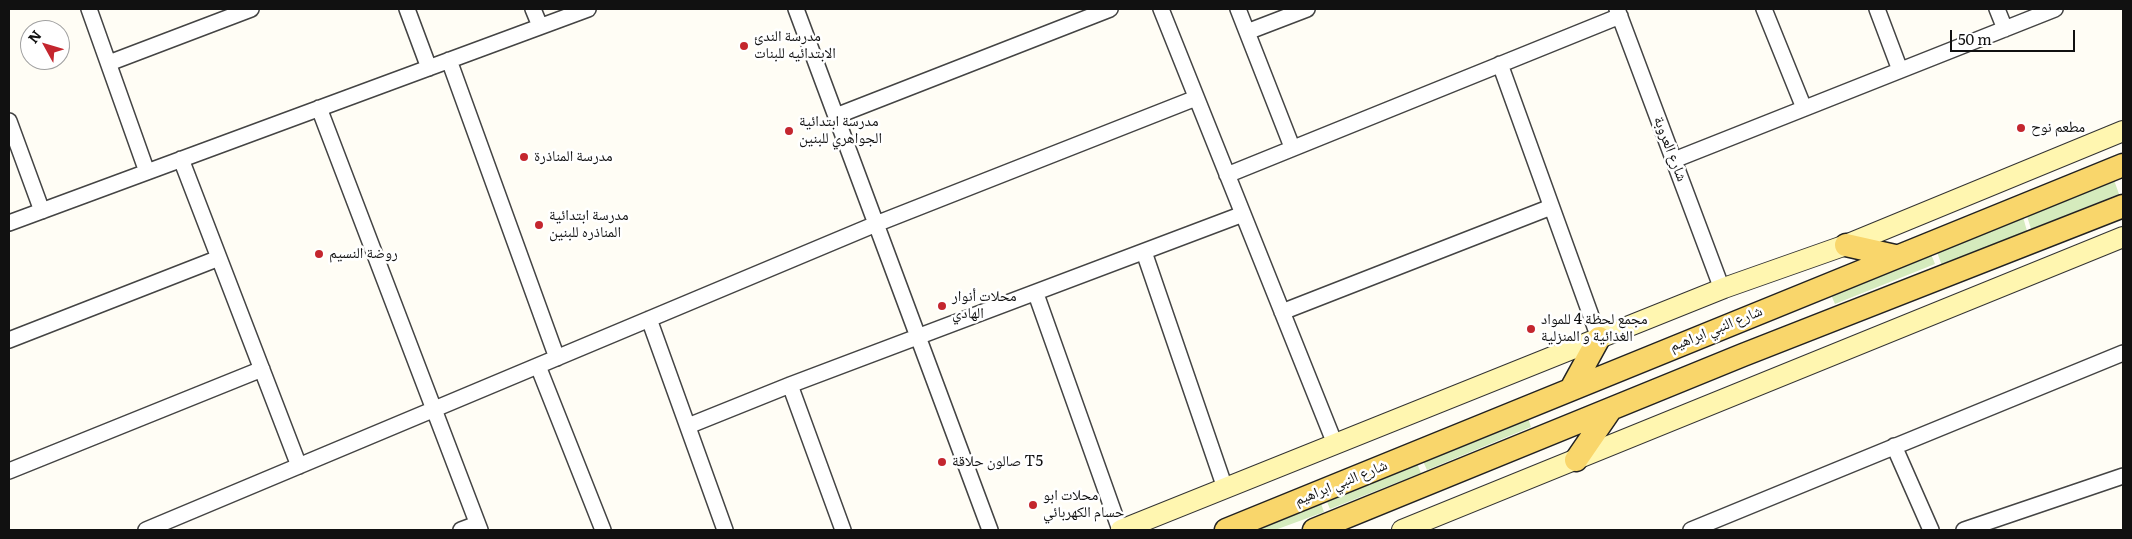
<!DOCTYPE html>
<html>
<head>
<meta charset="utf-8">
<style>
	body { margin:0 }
	#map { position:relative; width:2132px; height:539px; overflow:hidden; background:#fffdf5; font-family:Literata,serif }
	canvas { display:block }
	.frame { position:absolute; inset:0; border:10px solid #111; pointer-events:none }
	.north { position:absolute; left:20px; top:20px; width:50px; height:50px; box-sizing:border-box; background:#fff; border:1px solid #a0a0a0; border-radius:50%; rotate:309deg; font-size:14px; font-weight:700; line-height:20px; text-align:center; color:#111 }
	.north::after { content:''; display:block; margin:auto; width:18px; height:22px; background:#c4262e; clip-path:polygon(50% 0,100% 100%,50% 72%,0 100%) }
	.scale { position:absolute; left:1950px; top:30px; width:125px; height:22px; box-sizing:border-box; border:2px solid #111; border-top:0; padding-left:6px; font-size:15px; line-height:18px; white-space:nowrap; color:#111; -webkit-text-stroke:4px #fff; paint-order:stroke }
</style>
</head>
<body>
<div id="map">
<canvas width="2132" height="539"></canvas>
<div class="frame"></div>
<div class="north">N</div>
<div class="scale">50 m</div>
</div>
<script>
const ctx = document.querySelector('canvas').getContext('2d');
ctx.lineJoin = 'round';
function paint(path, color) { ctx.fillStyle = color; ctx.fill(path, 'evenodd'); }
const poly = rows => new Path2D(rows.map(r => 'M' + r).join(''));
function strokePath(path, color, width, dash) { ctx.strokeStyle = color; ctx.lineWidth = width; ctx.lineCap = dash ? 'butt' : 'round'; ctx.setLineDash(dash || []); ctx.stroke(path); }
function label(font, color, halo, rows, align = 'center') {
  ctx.font = font + ' Literata,"Noto Naskh Arabic",serif'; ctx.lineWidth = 5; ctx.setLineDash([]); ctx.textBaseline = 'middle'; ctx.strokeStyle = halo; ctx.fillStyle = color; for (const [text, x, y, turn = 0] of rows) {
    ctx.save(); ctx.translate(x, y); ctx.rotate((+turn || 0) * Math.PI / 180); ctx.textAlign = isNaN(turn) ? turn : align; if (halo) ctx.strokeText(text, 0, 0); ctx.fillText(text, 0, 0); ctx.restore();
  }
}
paint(poly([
	[2114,180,2119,194,2031,229,2027,216],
	[2023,217,2027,231,1942,266,1937,252],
	[1929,249,1935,264,1835,304,1828,288],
	[1527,415,1531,427,1427,470,1422,459],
	[1416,461,1421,473,1330,509,1325,497],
	[1319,498,1324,512,1275,530,1242,530]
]), '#d5ebbd');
const street = poly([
	[89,9,147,172],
	[407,9,429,68],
	[533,9,540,26],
	[796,9,990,530],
	[1161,9,1335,444],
	[1238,9,1292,147],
	[1617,9,1722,289],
	[1764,9,1804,108],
	[1877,9,1900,70],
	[1997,9,2005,29],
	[1247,32,1307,9],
	[449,60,557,358],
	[109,63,251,9],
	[1500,64,1599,338],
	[319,108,480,530],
	[836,116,1110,9],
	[9,121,42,211],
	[181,159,299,466],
	[1674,160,2055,9],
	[1227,175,1620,16],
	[9,223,588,9],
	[1144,252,1225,488],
	[1036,294,1120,530],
	[1282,312,1551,207],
	[649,319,725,530],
	[9,340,219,258],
	[538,366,603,530],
	[790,385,843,530],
	[688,426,790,385,1243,214],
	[1894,446,1931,530],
	[9,471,262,369],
	[146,530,876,224,1196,98],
	[461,530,477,524],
	[1691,530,2123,353],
	[1964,530,2123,476]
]);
const secondary = poly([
	[1121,530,1724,288,1846,245,2123,131],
	[1402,530,2123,237]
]);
const primary = poly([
	[1846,245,1895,256],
	[1571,389,1599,338],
	[1576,460,1611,409],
	[1226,530,2123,165],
	[1314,530,1743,355,2123,206]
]);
strokePath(street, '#444', 18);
strokePath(secondary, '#333', 22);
strokePath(primary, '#222', 25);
strokePath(street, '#fff', 15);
strokePath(secondary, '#fff6b0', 20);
strokePath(primary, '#f9d66b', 22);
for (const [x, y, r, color] of [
	[744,46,5,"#c4262e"],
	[2021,128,5,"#c4262e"],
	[789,131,5,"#c4262e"],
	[524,157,5,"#c4262e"],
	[539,225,5,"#c4262e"],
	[319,254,5,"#c4262e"],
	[942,306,5,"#c4262e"],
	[1531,329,5,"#c4262e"],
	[942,462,5,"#c4262e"],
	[1033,505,5,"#c4262e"]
]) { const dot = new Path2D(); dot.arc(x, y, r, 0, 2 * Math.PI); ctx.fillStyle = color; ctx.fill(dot); strokePath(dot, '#fff', 2); }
label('15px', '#111', '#fff', [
	["مدرسة الندئ",754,37],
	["الابتدائيه للبنات",754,54],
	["مدرسة ابتدائية",799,122],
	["الجواهري للبنين",799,139],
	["مطعم نوح",2031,128],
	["مدرسة المناذرة",534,157],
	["مدرسة ابتدائية",549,216],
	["المناذره للبنين",549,233],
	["روضة النسيم",329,254],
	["محلات أنوار",952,297],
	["الهادي",952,314],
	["مجمع لحظة 4 للمواد",1541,320],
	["الغذائية و المنزلية",1541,337],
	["صالون حلاقة T5",952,462],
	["محلات ابو",1043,496],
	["حسام الكهربائي",1043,513]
], 'left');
label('15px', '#111', '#fff', [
	["شارع العروبة",1670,149,69],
	["شارع النبي ابراهيم",1716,329,-22],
	["شارع النبي ابراهيم",1341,483,-22]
]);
</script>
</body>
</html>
